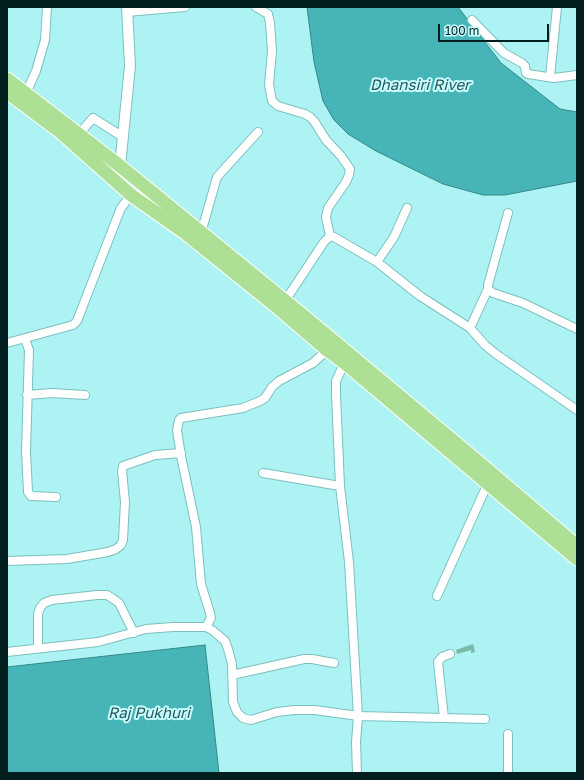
<!DOCTYPE html>
<html>
<head>
<meta charset="utf-8">
<style>
	body { margin:0 }
	#map { position:relative; width:584px; height:780px; overflow:hidden; background:#aef3f3; font-family:"Golos Text",sans-serif }
	canvas { display:block }
	.frame { position:absolute; inset:0; border:8px solid #021e1f; pointer-events:none }
	.scale { position:absolute; left:438px; top:24px; width:111px; height:18px; box-sizing:border-box; border:2px solid #021e1f; border-top:0; padding-left:5px; font-size:12px; line-height:14px; white-space:nowrap; color:#021e1f; -webkit-text-stroke:3px #c7fdfe; paint-order:stroke }
</style>
</head>
<body>
<div id="map">
<canvas width="584" height="780"></canvas>
<div class="frame"></div>
<div class="scale">100 m</div>
</div>
<script>
const ctx = document.querySelector('canvas').getContext('2d');
ctx.lineJoin = 'round';
function paint(path, color) { ctx.fillStyle = color; ctx.fill(path, 'evenodd'); }
const poly = rows => new Path2D(rows.map(r => 'M' + r).join(''));
function strokePath(path, color, width, dash) { ctx.strokeStyle = color; ctx.lineWidth = width; ctx.lineCap = dash ? 'butt' : 'round'; ctx.setLineDash(dash || []); ctx.stroke(path); }
function label(font, color, halo, rows, align = 'center') {
  ctx.font = font + ' "Golos Text",sans-serif'; ctx.lineWidth = 4; ctx.setLineDash([]); ctx.textBaseline = 'middle'; ctx.strokeStyle = halo; ctx.fillStyle = color; for (const [text, x, y, turn = 0] of rows) {
    ctx.save(); ctx.translate(x, y); ctx.rotate((+turn || 0) * Math.PI / 180); ctx.textAlign = isNaN(turn) ? turn : align; if (halo) ctx.strokeText(text, 0, 0); ctx.fillText(text, 0, 0); ctx.restore();
  }
}
const water = poly([
	[307,7,458,7,501,63,560,109,577,112,577,181,505,195,483,195,443,184,376,151,348,134,334,120,323,101,314,62,307,7],
	[205,645,219,773,7,773,7,667,205,645]
]);
paint(water, '#47b5b7');
strokePath(water, '#328889', 1);
paint(poly([
	[473,644,475,652,471,653,471,650,457,654,456,650]
]), '#7bb9a9');
const minor = poly([
	[256,7,268,14,270,23,272,51,269,84,272,101,278,106,305,114,310,117,314,121,326,140,341,156,350,169,349,175,346,182,328,208,326,217,330,236],
	[127,12,185,7],
	[472,20,504,53,522,63,525,66,526,73,528,74,554,78,577,75],
	[550,77,557,7],
	[26,93,36,71,45,40,47,7],
	[79,134,93,118,123,137],
	[508,213,488,285,488,289,493,293,523,303,577,329],
	[199,231,203,226,217,177,258,132],
	[377,262,394,237,407,208],
	[285,301,324,242,330,236,334,237,377,262,420,296,470,328,485,345,496,354,577,410],
	[470,328,488,289],
	[25,339,29,350,26,451,28,492,31,496,56,497],
	[7,343,73,325,77,321,117,218,121,208,131,195],
	[346,364,342,368,336,381,336,395,340,486,349,562,358,716,356,742,357,773],
	[27,395,52,393,85,395],
	[263,473,340,486],
	[7,561,67,559,108,552,116,549,121,545,123,540,125,502,122,471,123,466,155,455,181,453],
	[437,596,488,483],
	[206,627,211,618,210,613,201,584,196,527,181,456,177,430,179,420,181,418,243,408,260,401,265,398,272,387,279,381,313,363,327,350],
	[38,648,38,614,40,608,44,603,52,600,97,595,107,595,112,598,119,603,134,633],
	[7,652,98,642,146,629,173,627,206,627,212,630,225,641,228,649,232,664,233,702,237,712,243,718,251,720,277,712,294,710,315,710,358,716,485,719],
	[232,675,304,659,312,659,334,663],
	[444,718,438,662,442,657,450,654],
	[508,734,508,773]
]);
const tertiary = poly([
	[120,166,130,66,127,7]
]);
const primary = poly([
	[7,79,120,166,305,317,475,459,577,546],
	[7,92,59,131,131,195,185,233,278,308,327,350,346,364,577,559]
]);
strokePath(minor, '#7cbfbf', 10);
strokePath(tertiary, '#7cbfbf', 12);
strokePath(primary, '#fff', 15);
strokePath(minor, '#fff', 8);
strokePath(tertiary, '#fff', 10);
strokePath(primary, '#addf95', 13);
label('italic 15px', '#285758', '#c7fdfe', [
	["Dhansiri River",420,85],
	["Raj Pukhuri",149,713]
]);
</script>
</body>
</html>
